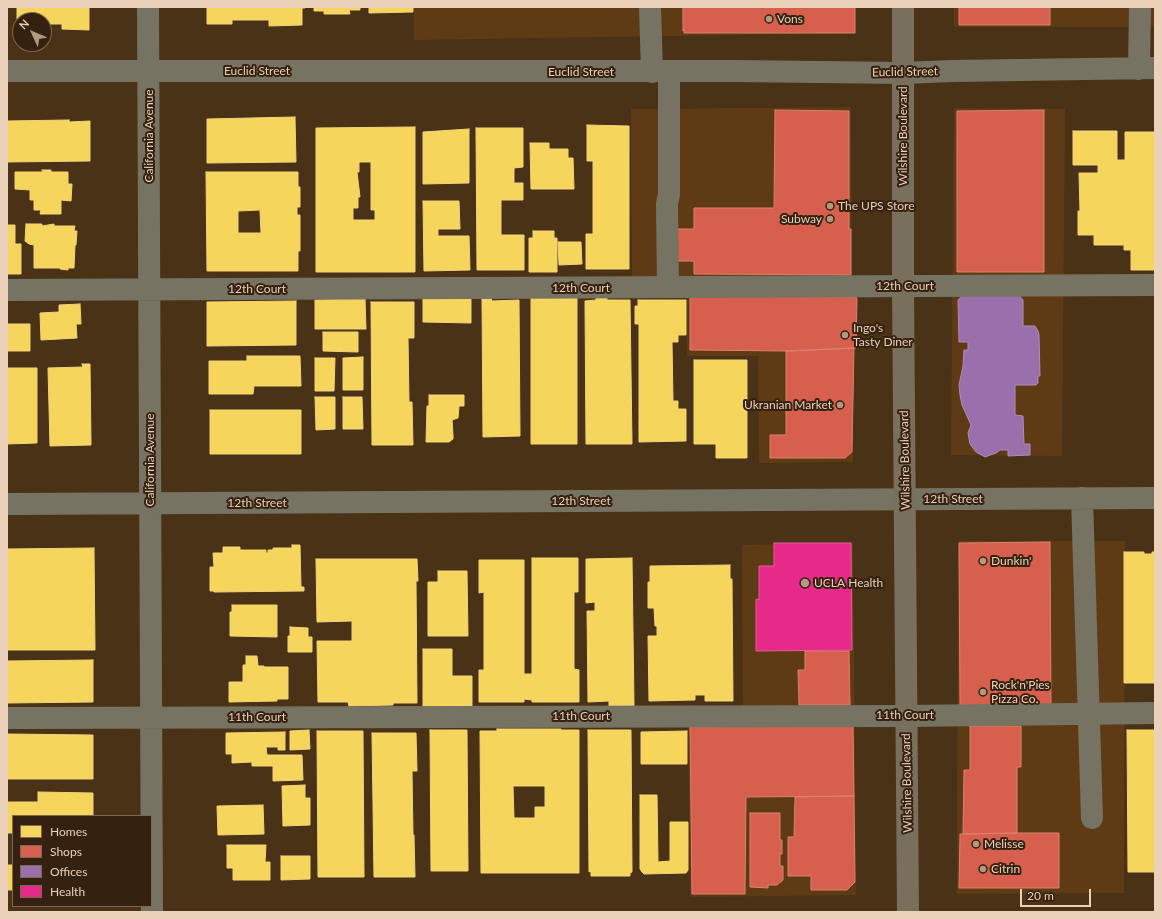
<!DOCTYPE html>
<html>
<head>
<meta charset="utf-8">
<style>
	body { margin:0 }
	#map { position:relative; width:1162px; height:919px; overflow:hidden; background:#493216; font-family:Lato,sans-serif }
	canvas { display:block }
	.frame { position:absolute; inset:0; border:8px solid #ebd0ba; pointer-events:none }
	.legend { position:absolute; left:12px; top:815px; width:140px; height:92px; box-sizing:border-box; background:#35210f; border:1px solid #7e6753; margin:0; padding:5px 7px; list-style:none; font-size:12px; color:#ebd0ba }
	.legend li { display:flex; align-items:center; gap:8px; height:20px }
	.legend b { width:20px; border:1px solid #7e6753 }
	.north { position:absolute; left:12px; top:12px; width:40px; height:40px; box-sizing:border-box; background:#35210f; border:1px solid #7e6753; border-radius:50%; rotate:314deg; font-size:11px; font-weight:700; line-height:16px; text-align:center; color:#ebd0ba }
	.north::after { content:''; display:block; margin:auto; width:14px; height:18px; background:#b29981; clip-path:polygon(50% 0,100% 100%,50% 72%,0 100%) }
	.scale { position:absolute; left:1020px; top:889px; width:71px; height:18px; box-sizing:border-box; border:2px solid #ebd0ba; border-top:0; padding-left:5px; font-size:12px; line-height:14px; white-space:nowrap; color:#ebd0ba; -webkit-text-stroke:3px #35210f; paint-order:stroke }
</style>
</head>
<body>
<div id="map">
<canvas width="1162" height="919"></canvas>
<div class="frame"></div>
<ul class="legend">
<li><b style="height:11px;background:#f6d55c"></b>Homes</li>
<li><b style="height:11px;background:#d6604d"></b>Shops</li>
<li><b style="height:11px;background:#9970ab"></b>Offices</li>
<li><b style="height:11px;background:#e7298a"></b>Health</li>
</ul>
<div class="north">N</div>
<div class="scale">20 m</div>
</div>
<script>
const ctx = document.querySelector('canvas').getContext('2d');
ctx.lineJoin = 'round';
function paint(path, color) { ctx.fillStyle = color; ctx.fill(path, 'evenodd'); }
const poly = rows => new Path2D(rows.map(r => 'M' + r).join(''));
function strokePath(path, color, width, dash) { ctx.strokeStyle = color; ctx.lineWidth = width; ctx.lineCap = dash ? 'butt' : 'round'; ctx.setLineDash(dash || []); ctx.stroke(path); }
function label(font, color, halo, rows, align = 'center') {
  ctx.font = font + ' Lato,sans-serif'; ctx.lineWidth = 4; ctx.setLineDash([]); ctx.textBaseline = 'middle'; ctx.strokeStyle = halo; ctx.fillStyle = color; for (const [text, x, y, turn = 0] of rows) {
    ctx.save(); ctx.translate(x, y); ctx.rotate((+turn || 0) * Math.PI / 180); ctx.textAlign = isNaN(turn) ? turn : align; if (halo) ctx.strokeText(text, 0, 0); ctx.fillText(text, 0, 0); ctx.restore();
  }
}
paint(poly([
	[414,7,854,7,855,33,414,40],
	[954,7,1155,7,1155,27,954,27],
	[851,107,853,462,759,463,758,356,687,356,686,276,632,277,631,109],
	[954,108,1065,109,1062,456,951,455],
	[958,541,1125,541,1124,893,957,894],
	[853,543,856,895,690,897,688,727,743,726,742,545]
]), '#5f3b15');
const homes = poly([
	[17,7,89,7,89,30,62,29,62,24,44,24,44,20,17,19,17,7],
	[207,7,305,7,305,8,302,8,302,25,269,26,269,20,232,20,232,24,207,24,207,7],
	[314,7,360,7,360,10,349,10,350,14,324,14,324,11,314,11,314,7],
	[369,7,413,7,413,12,369,13,369,7],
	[295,117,296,162,207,163,207,119,295,117],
	[69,120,69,122,90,121,90,161,7,162,7,121,69,120],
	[587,125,629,126,629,269,586,269,586,234,593,234,593,161,587,161,587,125],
	[415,127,415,272,316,272,316,128,415,127],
	[359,162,371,162,371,210,375,210,375,220,353,220,353,208,358,208,358,197,360,197,357,172,359,172,359,162],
	[476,128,523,128,523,167,514,168,514,183,523,183,523,200,501,200,501,235,524,235,524,270,477,270,476,128],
	[469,129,469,183,423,184,423,132,469,129],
	[1073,131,1117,131,1117,160,1125,160,1125,132,1155,132,1155,270,1131,270,1131,250,1124,250,1124,245,1094,245,1094,235,1078,235,1078,211,1080,211,1079,173,1098,173,1098,165,1073,165,1073,131],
	[530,143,549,143,549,149,568,149,568,158,573,158,574,189,531,189,530,143],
	[42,170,51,170,51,172,68,172,68,184,72,184,71,201,61,200,61,214,40,214,41,210,34,210,34,200,30,200,30,190,15,189,15,172,43,172,42,170],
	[206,172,298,172,298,187,300,187,300,207,297,207,297,215,300,215,300,251,298,251,298,271,207,271,206,172],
	[260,210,261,233,238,233,238,211,260,210],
	[423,201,459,201,460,229,438,229,438,236,469,236,470,270,424,271,423,201],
	[26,224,42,224,42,226,54,224,54,226,75,226,74,231,77,231,76,245,75,245,74,268,68,268,68,270,60,269,60,268,34,268,34,245,29,244,25,241,26,224],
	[7,225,15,225,15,244,21,244,21,274,7,274,7,225],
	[533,231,554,231,554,238,557,238,557,272,529,272,529,238,533,238,533,231],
	[558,242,581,242,582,264,559,265,558,242],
	[423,297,471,297,471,323,423,322,423,297],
	[531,297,577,297,577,444,531,444,531,297],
	[482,298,491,298,492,301,519,300,520,436,483,437,482,298],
	[596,298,607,298,607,300,630,300,632,444,586,444,585,301,596,300,596,298],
	[365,299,366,329,315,329,315,300,365,299],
	[638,300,686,300,686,335,678,335,678,342,672,342,673,401,678,401,678,409,686,409,686,441,639,442,639,324,635,324,635,306,638,306,638,300],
	[296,301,296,345,207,346,207,302,296,301],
	[371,302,414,302,414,338,408,338,409,402,412,402,413,445,372,445,371,302],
	[80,304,81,324,76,324,77,338,41,340,40,313,59,312,59,305,80,304],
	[7,324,30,324,30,351,7,351,7,324],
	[323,332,358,332,358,352,323,351,323,332],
	[247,356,300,356,301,386,254,386,253,394,209,394,209,361,247,361,247,356],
	[363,357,363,390,343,390,343,358,363,357],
	[315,358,335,358,334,391,315,391,315,358],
	[694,360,747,360,747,458,716,458,716,444,694,444,694,360],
	[82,364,90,364,91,445,50,446,48,368,83,367,82,364],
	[7,368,37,368,37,443,7,444,7,368],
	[429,395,464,395,464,406,459,406,458,418,452,420,453,435,453,439,449,442,426,442,427,406,429,406,429,395],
	[315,397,335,397,335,429,316,430,315,397],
	[343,397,362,397,363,429,343,429,343,397],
	[210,410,301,410,301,454,210,454,210,410],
	[292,545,300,545,301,587,304,587,304,591,214,592,214,591,210,591,210,567,214,567,213,553,223,553,223,547,240,547,240,550,266,550,266,553,268,553,268,550,273,550,273,548,292,548,292,545],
	[94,548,95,650,7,650,7,549,94,548],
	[1124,552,1144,552,1144,554,1152,554,1152,552,1155,552,1155,683,1124,683,1124,552],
	[532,558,578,558,578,592,574,592,574,669,579,670,579,702,532,702,532,700,524,699,524,702,479,702,479,670,484,670,484,592,479,593,479,560,524,560,524,674,532,674,532,558],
	[632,558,634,706,609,706,609,701,588,702,587,611,595,611,595,602,586,603,586,559,632,558],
	[316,559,417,559,418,581,416,581,417,703,393,703,393,705,349,706,348,702,318,702,317,641,352,641,352,621,317,622,316,559],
	[730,565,730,579,732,579,733,701,705,701,705,695,695,695,695,700,649,701,648,636,657,636,657,626,655,626,654,608,648,608,648,582,650,582,650,566,730,565],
	[438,571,467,571,468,636,428,636,428,582,438,582,438,571],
	[232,605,277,605,277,637,230,636,230,612,232,612,232,605],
	[290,627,308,628,308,637,312,637,312,652,288,652,288,636,290,636,290,627],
	[423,649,452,649,452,676,472,676,472,706,423,707,423,649],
	[246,656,257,656,258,666,264,666,264,667,288,667,288,699,277,699,277,701,229,702,229,682,243,682,243,665,246,665,246,656],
	[93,660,93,702,7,703,7,661,93,660],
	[497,729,561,729,561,730,579,730,579,873,481,873,480,731,497,731,497,729],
	[513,786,545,786,545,807,535,807,535,818,514,818,513,786],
	[309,730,310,749,290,750,290,731,309,730],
	[430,730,467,730,468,871,431,871,430,730],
	[588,730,631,730,632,872,630,873,630,876,591,876,591,871,589,872,588,730],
	[1127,730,1155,730,1155,872,1128,872,1127,730],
	[317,731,363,731,364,877,318,877,317,731],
	[687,731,687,764,641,764,641,732,687,731],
	[285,732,285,750,278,750,278,747,266,747,267,755,302,755,303,780,273,781,273,766,252,766,252,762,232,763,232,754,226,754,226,733,285,732],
	[372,733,416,733,417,771,412,771,413,835,414,835,415,877,374,877,372,733],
	[7,734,93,735,93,779,7,779,7,734],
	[305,785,305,798,310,798,310,825,283,826,282,786,305,785],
	[38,792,93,793,93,816,13,816,13,833,7,833,7,802,38,802,38,792],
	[640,795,657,795,658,862,670,861,670,822,688,822,688,870,686,873,644,874,642,872,640,869,640,795],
	[263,805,264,834,218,835,217,806,263,805],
	[227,845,266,845,265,862,270,862,270,880,233,880,233,868,227,868,227,845],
	[281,856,310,856,310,879,281,880,281,856],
	[7,865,13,865,13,890,7,890,7,865]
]);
paint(homes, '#f6d55c');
strokePath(homes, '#f3d478', 1);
const shops = poly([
	[683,7,855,7,855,33,684,33,684,30,683,31,683,7],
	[959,7,1050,7,1050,25,959,25,959,7],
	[775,110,849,111,849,229,851,229,851,275,694,274,694,261,673,261,673,229,694,229,694,208,774,208,775,110],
	[1044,110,1044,272,957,272,957,111,1044,110],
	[690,296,856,297,857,299,856,348,786,351,690,350,690,296],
	[854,348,852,452,845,458,770,458,770,435,786,435,786,351,854,348],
	[1050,542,1051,705,960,705,959,543,1050,542],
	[805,651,849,651,850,705,799,705,798,670,805,670,805,651],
	[853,725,854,796,746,797,745,894,692,894,690,727,853,725],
	[970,726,1021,726,1021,767,1017,767,1017,833,963,834,964,770,970,770,970,726],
	[854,796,855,882,847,890,811,890,811,876,788,876,788,837,794,837,795,797,854,796],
	[750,813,780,813,780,840,782,840,782,854,780,854,780,866,783,866,783,880,777,885,768,885,768,888,750,887,750,813],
	[1017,833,1059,833,1059,888,959,888,960,834,1017,833]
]);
paint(shops, '#d6604d');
strokePath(shops, '#dc826e', 1);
const offices = poly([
	[964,294,1018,294,1023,300,1023,326,1035,326,1038,331,1039,335,1040,376,1038,376,1038,383,1036,385,1015,385,1015,415,1023,416,1024,444,1030,444,1030,455,1008,456,1008,450,1000,450,996,453,985,457,976,452,970,444,968,433,971,425,962,405,960,395,959,385,963,366,964,350,968,350,968,342,959,342,958,300,964,294]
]);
paint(offices, '#9970ab');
strokePath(offices, '#b28db0', 1);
const health = poly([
	[774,543,851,543,852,650,756,651,756,599,759,600,759,566,774,566,774,543]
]);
paint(health, '#e7298a');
strokePath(health, '#e85b98', 1);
strokePath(poly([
	[148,7,152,912],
	[650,7,652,72],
	[1139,69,1140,7],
	[7,71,735,71,903,73,952,71,1155,68],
	[668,287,667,204,669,194,669,72],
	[7,290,1155,285],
	[1082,498,1092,818],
	[7,504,1155,498],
	[7,718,906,716,1155,713]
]), '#777363', 22);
strokePath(poly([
	[903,7,903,286,908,912]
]), '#78705c', 22);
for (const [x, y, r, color] of [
	[769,19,4,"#b29981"],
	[830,206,4,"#b29981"],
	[830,219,4,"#b29981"],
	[845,335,4,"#b29981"],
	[840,405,4,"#b29981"],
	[983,561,4,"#b29981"],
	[805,583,5,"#b29981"],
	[983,692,4,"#b29981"],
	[976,844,4,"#b29981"],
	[983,869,4,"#b29981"]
]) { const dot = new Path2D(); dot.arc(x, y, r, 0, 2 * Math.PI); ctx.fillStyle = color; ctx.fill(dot); strokePath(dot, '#35210f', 1.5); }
label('12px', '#ebd0ba', '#35210f', [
	["Vons",777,19],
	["The UPS Store",838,206],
	["Subway",822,219,"right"],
	["Ingo's",853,328],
	["Tasty Diner",853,342],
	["Ukranian Market",832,405,"right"],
	["Dunkin'",991,561],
	["UCLA Health",814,583],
	["Rock'n'Pies",991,685],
	["Pizza Co.",991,699],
	["Melisse",984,844],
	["Citrin",991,869]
], 'left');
label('12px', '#ebd0ba', '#35210f', [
	["Euclid Street",257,71],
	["Euclid Street",581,72],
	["Euclid Street",905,72,-1],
	["California Avenue",149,136,-90],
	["Wilshire Boulevard",903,136,-90],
	["12th Court",905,286],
	["12th Court",581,288],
	["12th Court",257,289],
	["California Avenue",150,460,-90],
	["Wilshire Boulevard",905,460,-91],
	["12th Street",953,499],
	["12th Street",581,501],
	["12th Street",257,503],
	["11th Court",905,715],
	["11th Court",581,716],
	["11th Court",257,717],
	["Wilshire Boulevard",907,783,-91]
]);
</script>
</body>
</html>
